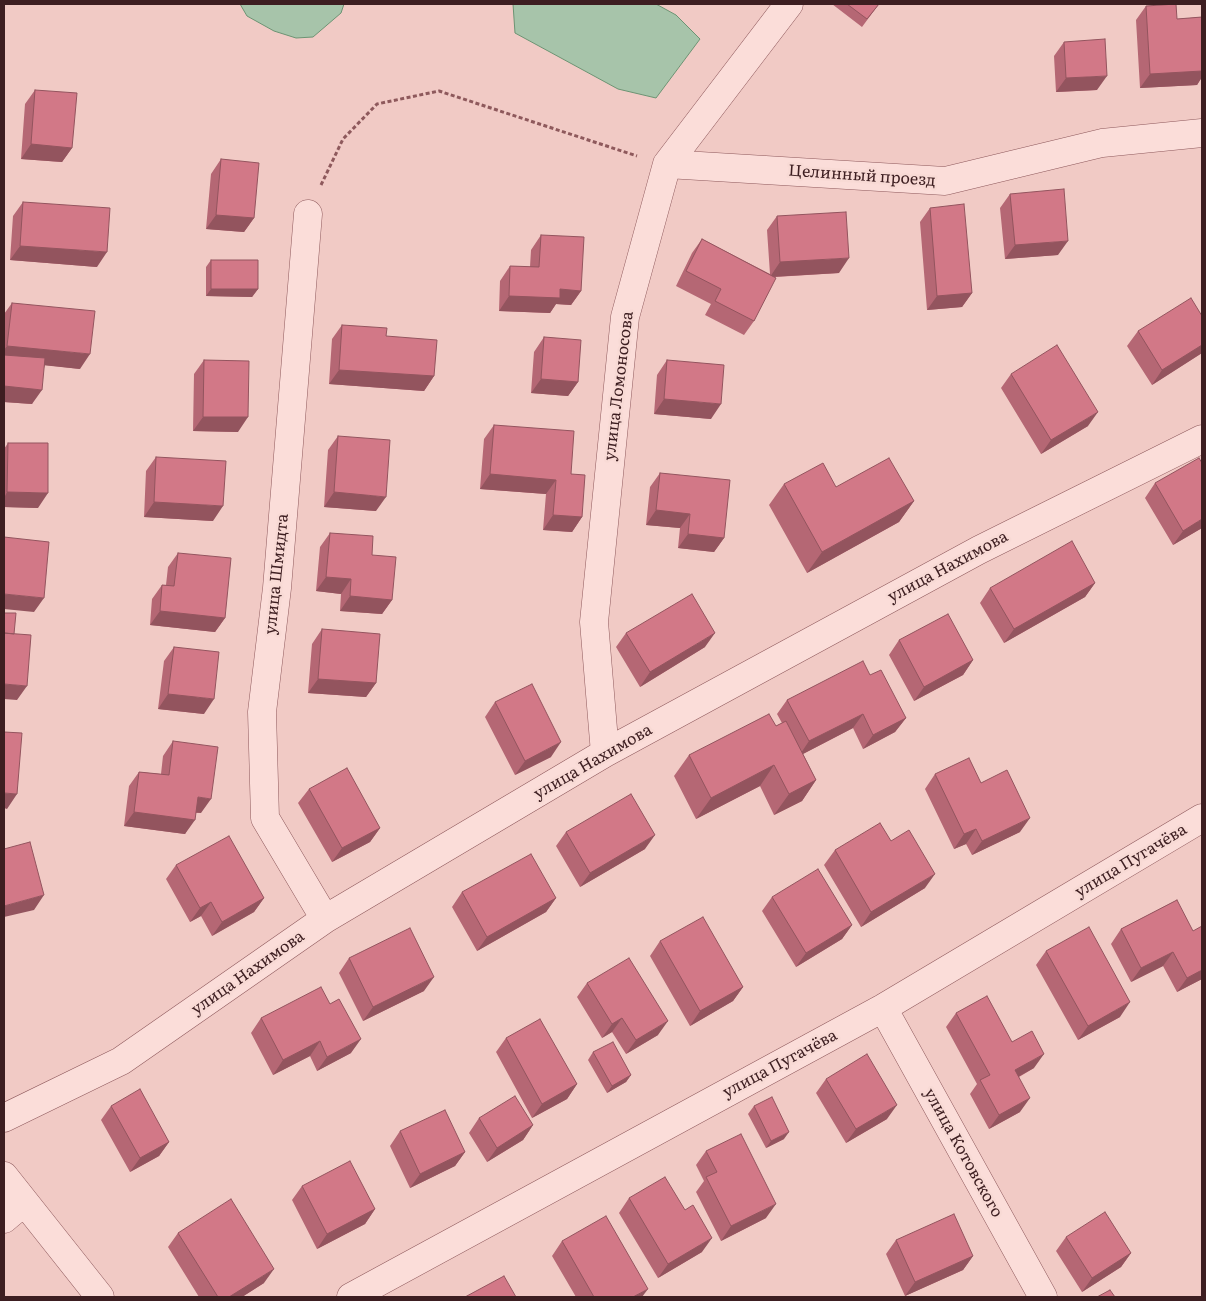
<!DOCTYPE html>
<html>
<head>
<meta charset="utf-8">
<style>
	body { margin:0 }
	#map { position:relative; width:1206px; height:1301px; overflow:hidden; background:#f1cac5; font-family:Literata,serif }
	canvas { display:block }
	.frame { position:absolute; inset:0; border:5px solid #3d1e21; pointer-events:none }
</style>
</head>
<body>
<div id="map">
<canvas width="1206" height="1301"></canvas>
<div class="frame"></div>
</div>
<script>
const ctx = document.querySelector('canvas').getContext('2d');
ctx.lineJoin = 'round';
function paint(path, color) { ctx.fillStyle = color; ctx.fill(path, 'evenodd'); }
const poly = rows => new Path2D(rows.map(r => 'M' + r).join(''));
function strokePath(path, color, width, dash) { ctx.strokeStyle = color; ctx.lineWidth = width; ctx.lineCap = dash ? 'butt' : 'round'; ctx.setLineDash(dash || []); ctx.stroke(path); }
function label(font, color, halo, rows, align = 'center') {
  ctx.font = font + ' Literata,serif'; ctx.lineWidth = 5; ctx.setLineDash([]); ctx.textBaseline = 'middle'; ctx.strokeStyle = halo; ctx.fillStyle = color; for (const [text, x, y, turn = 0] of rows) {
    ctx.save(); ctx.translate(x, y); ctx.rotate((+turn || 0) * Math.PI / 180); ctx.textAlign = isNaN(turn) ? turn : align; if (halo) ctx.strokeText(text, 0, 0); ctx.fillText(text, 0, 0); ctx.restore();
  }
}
const water = poly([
	[240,4,344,4,341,13,313,37,296,38,274,31,247,16,240,4],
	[513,4,656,4,676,15,700,39,656,98,618,89,515,33,513,4]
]);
paint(water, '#a7c4aa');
strokePath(water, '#6c9373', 1);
const minor = poly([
	[667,164,945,181,1102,143,1202,133],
	[308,214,277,588,262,712,265,818,325,919],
	[605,753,594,622,625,317,667,164,789,4],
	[883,1008,1043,1297],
	[4,1118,121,1061,325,919,605,753,979,550,1202,439],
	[4,1176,100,1297],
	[4,1219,23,1203],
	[351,1297,883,1008,1202,818]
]);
strokePath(minor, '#8e595c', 29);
strokePath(poly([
	[321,185,343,139,377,104,439,91,637,156]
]), '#8e595c', 3, [4, 2.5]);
strokePath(minor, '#fbddd9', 28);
paint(poly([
	[832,4,879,4,862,27],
	[1146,6,1177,19,1202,17,1202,77,1197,85,1140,88,1136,20],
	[1064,42,1097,90,1056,92,1054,56],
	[35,90,72,148,62,162,21,159,25,104],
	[221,159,254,218,244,232,206,229,211,174],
	[1010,194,1058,255,1005,259,1000,208],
	[23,202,97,267,10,260,13,216],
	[930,208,972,293,962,307,927,310,920,222],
	[777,216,839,273,775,277,754,321,744,335,705,315,711,304,676,286,692,253,702,239,770,274,767,230],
	[541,235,581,291,571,305,556,304,550,313,499,311,500,281,510,266,530,267,531,250],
	[211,260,258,289,252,297,206,296,206,267],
	[12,303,80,369,45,365,32,404,4,402,4,314],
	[1202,316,1202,353,1152,385,1127,346,1138,331],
	[342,325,386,336,434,376,424,391,329,384,332,339],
	[544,337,578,382,568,396,531,393,534,352],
	[204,360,238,432,193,431,194,374],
	[667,360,711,419,654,414,657,375],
	[1011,374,1088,426,1041,454,1001,388],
	[494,425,571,474,582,517,572,532,543,530,546,494,480,489,484,439],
	[338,436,376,511,324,507,328,450],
	[8,443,38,508,4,507,4,449],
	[156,457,213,521,144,517,146,471],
	[660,473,724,538,714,552,678,548,680,528,646,525,650,487],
	[1155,483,1202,528,1173,545,1145,498],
	[784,484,836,487,914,501,899,522,807,573,769,505],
	[330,533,372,555,392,600,382,614,340,611,341,594,316,591,320,547],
	[178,553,225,618,215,632,150,625,152,599,162,585,166,585,168,567],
	[1095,583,1085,597,1004,643,980,603,990,588],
	[322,629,376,683,366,697,308,693,312,644],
	[626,633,705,647,640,687,616,647],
	[899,640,973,660,963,675,914,701,889,655],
	[174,647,204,714,158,709,164,661],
	[870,675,906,718,895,732,863,749,853,728,803,754,816,780,802,801,774,815,760,786,696,819,674,776,689,755,776,726,782,723,777,714,787,700],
	[495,702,551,757,515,775,485,717],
	[173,741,201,813,196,813,185,834,124,826,129,786,139,772,161,774,163,756],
	[935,774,981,783,1020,832,972,855,966,844,954,849,925,789],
	[309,789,380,828,370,842,332,862,298,803],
	[566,832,645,849,580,887,556,846],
	[891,841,925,888,861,927,824,865,835,850],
	[176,865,264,898,254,912,212,936,201,916,190,922,166,879],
	[462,892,556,898,546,912,477,951,452,907],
	[772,897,852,925,842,939,796,967,762,911],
	[1177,900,1202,979,1177,992,1163,966,1131,982,1111,944,1121,929],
	[660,941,743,987,733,1001,690,1026,650,956],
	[1046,951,1120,1017,1078,1040,1036,965],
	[349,958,424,991,363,1021,339,973],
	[587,983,658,1035,626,1054,612,1032,602,1038,577,997],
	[956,1013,1012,1042,1034,1068,1019,1077,1020,1112,989,1129,970,1094,977,1084,946,1027],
	[261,1018,351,1053,317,1071,310,1056,273,1075,251,1033],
	[506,1038,577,1084,567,1099,532,1118,496,1052],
	[593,1052,631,1075,626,1082,607,1093,588,1060],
	[826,1079,887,1119,846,1143,816,1093],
	[111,1106,169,1142,159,1156,130,1172,101,1120],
	[754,1106,784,1139,766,1148,748,1114],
	[479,1118,533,1125,523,1140,487,1162,469,1133],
	[400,1131,465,1152,455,1166,410,1188,390,1146],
	[706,1151,766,1218,721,1241,696,1192,704,1181,696,1165],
	[302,1186,375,1209,365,1224,317,1249,292,1200],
	[629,1198,685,1210,702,1252,658,1278,619,1213],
	[178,1233,264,1283,242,1297,199,1297,168,1247],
	[1066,1237,1131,1253,1121,1267,1082,1292,1056,1251],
	[896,1240,973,1256,963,1270,905,1296,886,1254],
	[562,1241,642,1297,576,1297,552,1256]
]), '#b56774');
paint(poly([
	[1202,71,1202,77,1197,85,1140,88,1150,74],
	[1107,76,1097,90,1056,92,1066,78],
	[31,144,72,148,62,162,21,159],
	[216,215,254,218,244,232,206,229],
	[1068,241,1058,255,1005,259,1015,245],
	[20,246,107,252,97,267,10,260],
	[849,258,839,273,770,277,780,262],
	[211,289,258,289,252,297,206,296],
	[560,289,581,291,571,305,556,304,550,313,499,311,509,296],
	[972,293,962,307,927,310,937,296],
	[1202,345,1202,353,1152,385,1162,370],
	[7,346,90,354,80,369,4,361,4,350],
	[339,370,434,376,424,391,329,384],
	[541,379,578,382,568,396,531,393],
	[4,386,42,390,32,404,4,402],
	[664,399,721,404,711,419,654,414],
	[1098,412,1088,426,1041,454,1051,440],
	[203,417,248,417,238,432,193,431],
	[490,474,556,480,546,494,480,489],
	[7,492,48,493,38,508,4,507,4,498],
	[334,492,386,497,376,511,324,507],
	[914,501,899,522,807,573,822,552],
	[154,502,223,506,213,521,144,517],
	[656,510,690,514,680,528,646,525],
	[553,515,582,517,572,532,543,530],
	[1202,519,1202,528,1173,545,1183,531],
	[688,534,724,538,714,552,678,548],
	[326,577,351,579,341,594,316,591],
	[1095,583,1085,597,1004,643,1014,629],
	[4,594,44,598,34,612,4,609],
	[350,596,392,600,382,614,340,611],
	[160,611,225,618,215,632,150,625],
	[715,633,705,647,640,687,650,672],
	[973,660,963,675,914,701,924,687],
	[318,679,376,683,366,697,308,693],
	[4,684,27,686,17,700,4,699],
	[168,694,214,699,204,714,158,709],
	[863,714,853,728,799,756,809,741],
	[906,718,895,732,863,749,873,735],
	[561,742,551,757,515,775,525,761],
	[774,765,760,786,696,819,711,798],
	[816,780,802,801,774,815,789,794],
	[4,793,17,794,7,809,4,808],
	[198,797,211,799,201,813,188,811],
	[134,812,195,820,185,834,124,826],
	[1030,818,1020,832,972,855,982,841],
	[380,828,370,842,332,862,342,848],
	[976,829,966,844,954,849,964,834],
	[655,835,645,849,580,887,590,873],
	[935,874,925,888,861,927,871,912],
	[44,895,34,910,4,917,4,906],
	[264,898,254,912,212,936,222,922],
	[556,898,546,912,477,951,487,937],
	[211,902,201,916,190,922,200,908],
	[852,925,842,939,796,967,806,953],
	[1173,952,1163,966,1131,982,1141,968],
	[1202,970,1202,979,1177,992,1187,978],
	[434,977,424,991,363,1021,373,1007],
	[743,987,733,1001,690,1026,700,1011],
	[1130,1002,1120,1017,1078,1040,1088,1026],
	[622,1018,612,1032,602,1038,612,1024],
	[668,1021,658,1035,626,1054,636,1040],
	[361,1039,351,1053,317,1071,327,1057],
	[320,1041,310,1056,273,1075,283,1060],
	[1044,1054,1034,1068,1005,1084,1015,1070],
	[631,1075,626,1082,607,1093,612,1086],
	[577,1084,567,1099,532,1118,542,1104],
	[1030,1098,1020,1112,989,1129,999,1115],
	[897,1105,887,1119,846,1143,856,1129],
	[533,1125,523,1140,487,1162,497,1148],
	[789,1132,784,1139,766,1148,771,1141],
	[169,1142,159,1156,130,1172,140,1158],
	[465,1152,455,1166,410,1188,420,1174],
	[776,1204,766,1218,721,1241,731,1226],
	[375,1209,365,1224,317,1249,327,1234],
	[712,1238,702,1252,658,1278,668,1264],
	[1131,1253,1121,1267,1082,1292,1092,1278],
	[973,1256,963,1270,905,1296,915,1282],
	[274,1269,264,1283,242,1297,229,1297],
	[648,1289,642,1297,633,1297]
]), '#93545e');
const building = poly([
	[847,4,879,4,867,19,847,4],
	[1176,4,1177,19,1202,17,1202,71,1150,74,1146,6,1176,4],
	[1105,39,1107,76,1066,78,1064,42,1105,39],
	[35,90,77,93,72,148,31,144,35,90],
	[221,159,259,163,254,218,216,215,221,159],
	[1064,189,1068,241,1015,245,1010,194,1064,189],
	[23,202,110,208,107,252,20,246,23,202],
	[964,204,972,293,937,296,930,208,964,204],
	[846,212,849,258,780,262,777,216,846,212],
	[541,235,584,237,581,291,560,289,560,298,509,296,510,266,539,267,541,235],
	[702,239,776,278,754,321,715,301,721,289,686,271,702,239],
	[211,260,258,260,258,289,211,289,211,260],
	[1191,298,1202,316,1202,345,1162,370,1138,331,1191,298],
	[12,303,95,311,90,354,7,346,12,303],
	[342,325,387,328,386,336,437,340,434,376,339,370,342,325],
	[544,337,581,340,578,382,541,379,544,337],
	[1057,345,1098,412,1051,440,1011,374,1057,345],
	[4,355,45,358,42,390,4,386,4,355],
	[204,360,249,361,248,417,203,417,204,360],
	[667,360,724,365,721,404,664,399,667,360],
	[494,425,574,431,571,474,585,475,582,517,553,515,556,480,490,474,494,425],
	[338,436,390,440,386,497,334,492,338,436],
	[8,443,48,443,48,493,7,492,8,443],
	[156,457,226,461,223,506,154,502,156,457],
	[889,458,914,501,822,552,784,484,823,463,836,487,889,458],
	[1199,458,1202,463,1202,519,1183,531,1155,483,1199,458],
	[660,473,730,480,724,538,688,534,690,514,656,510,660,473],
	[330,533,373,536,372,555,396,557,392,600,350,596,351,579,326,577,330,533],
	[4,537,49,542,44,598,4,594,4,537],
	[1072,541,1095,583,1014,629,990,588,1072,541],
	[178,553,231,558,225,618,160,611,162,585,174,586,178,553],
	[692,594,715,633,650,672,626,633,692,594],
	[4,613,16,613,14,634,4,633,4,613],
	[948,614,973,660,924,687,899,640,948,614],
	[322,629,380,634,376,683,318,679,322,629],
	[4,633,31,635,27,686,4,684,4,633],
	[174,647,219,652,214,699,168,694,174,647],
	[863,661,870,675,881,670,906,718,873,735,863,714,809,741,787,700,863,661],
	[532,684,561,742,525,761,495,702,532,684],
	[769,714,776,726,786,721,816,780,789,794,774,765,711,798,689,755,769,714],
	[4,732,22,733,17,794,4,793,4,732],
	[173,741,218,747,211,799,198,797,195,820,134,812,139,772,169,775,173,741],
	[969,758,981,783,1007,770,1030,818,982,841,976,829,964,834,935,774,969,758],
	[347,768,380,828,342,848,309,789,347,768],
	[631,794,655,835,590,873,566,832,631,794],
	[880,823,891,841,909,830,935,874,871,912,835,850,880,823],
	[229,836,264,898,222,922,211,902,200,908,176,865,229,836],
	[30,842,44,895,4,906,4,849,30,842],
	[531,854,556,898,487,937,462,892,531,854],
	[818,869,852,925,806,953,772,897,818,869],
	[1177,900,1193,931,1202,926,1202,970,1187,978,1173,952,1141,968,1121,929,1177,900],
	[703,917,743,987,700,1011,660,941,703,917],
	[1089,927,1130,1002,1088,1026,1046,951,1089,927],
	[410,928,434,977,373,1007,349,958,410,928],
	[629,958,668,1021,636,1040,622,1018,612,1024,587,983,629,958],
	[321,987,330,1004,339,999,361,1039,327,1057,320,1041,283,1060,261,1018,321,987],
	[987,996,1012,1042,1032,1031,1044,1054,1015,1070,1030,1098,999,1115,980,1080,990,1075,956,1013,987,996],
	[540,1019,577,1084,542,1104,506,1038,540,1019],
	[613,1042,631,1075,612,1086,593,1052,613,1042],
	[867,1054,897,1105,856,1129,826,1079,867,1054],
	[140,1089,169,1142,140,1158,111,1106,140,1089],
	[515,1096,533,1125,497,1148,479,1118,515,1096],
	[772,1097,789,1132,771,1141,754,1106,772,1097],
	[445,1110,465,1152,420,1174,400,1131,445,1110],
	[741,1134,776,1204,731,1226,706,1177,717,1172,706,1151,741,1134],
	[350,1161,375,1209,327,1234,302,1186,350,1161],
	[665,1177,685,1210,693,1205,712,1238,668,1264,629,1198,665,1177],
	[231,1199,274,1269,229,1297,218,1297,178,1233,231,1199],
	[1105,1212,1131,1253,1092,1278,1066,1237,1105,1212],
	[954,1214,973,1256,915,1282,896,1240,954,1214],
	[606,1216,648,1289,633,1297,594,1297,562,1241,606,1216],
	[504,1276,516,1297,465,1297,504,1276],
	[1110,1290,1115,1297,1097,1297,1110,1290]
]);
paint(building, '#d27887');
strokePath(building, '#93545e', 1);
label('16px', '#3d1e21', '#f8dad5', [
	["Целинный проезд",862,176,4],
	["улица Ломоносова",619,386,-83],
	["улица Нахимова",948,567,-28],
	["улица Шмидта",277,574,-84],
	["улица Нахимова",593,762,-30],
	["улица Пугачёва",1131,861,-31],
	["улица Нахимова",248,973,-35],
	["улица Пугачёва",780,1064,-28],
	["улица Котовского",963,1153,61]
]);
</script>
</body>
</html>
